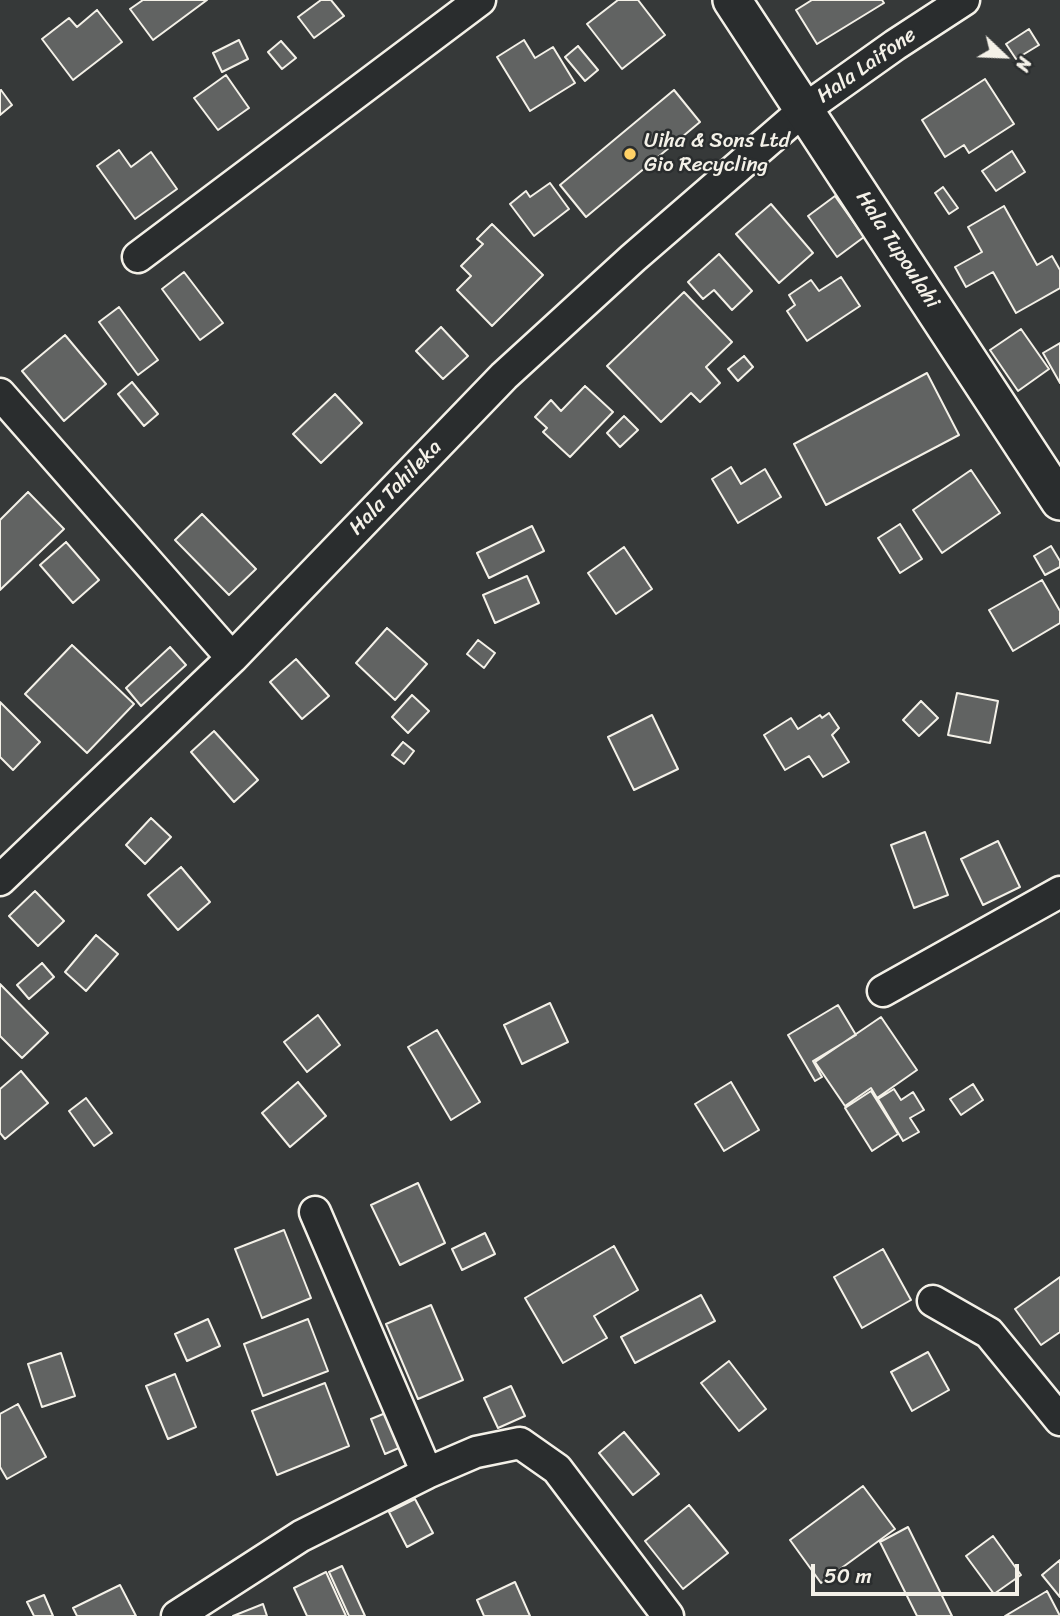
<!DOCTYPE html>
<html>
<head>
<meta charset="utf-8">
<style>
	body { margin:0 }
	#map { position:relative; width:1060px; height:1616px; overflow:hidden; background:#363939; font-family:Sriracha,sans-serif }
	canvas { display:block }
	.north { position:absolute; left:969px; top:21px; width:70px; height:70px; -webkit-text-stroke:5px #2a2d2e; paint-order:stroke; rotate:113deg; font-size:19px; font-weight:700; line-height:28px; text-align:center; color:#f4f1e8 }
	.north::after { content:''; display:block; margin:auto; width:24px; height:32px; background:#f4f1e8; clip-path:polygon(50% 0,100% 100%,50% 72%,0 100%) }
	.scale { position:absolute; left:811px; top:1564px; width:208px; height:32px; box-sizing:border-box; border:4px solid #f4f1e8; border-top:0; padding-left:9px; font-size:21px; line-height:24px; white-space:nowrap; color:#f4f1e8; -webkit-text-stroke:5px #2a2d2e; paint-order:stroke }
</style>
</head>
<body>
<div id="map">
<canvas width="1060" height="1616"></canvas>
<div class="north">N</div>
<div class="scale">50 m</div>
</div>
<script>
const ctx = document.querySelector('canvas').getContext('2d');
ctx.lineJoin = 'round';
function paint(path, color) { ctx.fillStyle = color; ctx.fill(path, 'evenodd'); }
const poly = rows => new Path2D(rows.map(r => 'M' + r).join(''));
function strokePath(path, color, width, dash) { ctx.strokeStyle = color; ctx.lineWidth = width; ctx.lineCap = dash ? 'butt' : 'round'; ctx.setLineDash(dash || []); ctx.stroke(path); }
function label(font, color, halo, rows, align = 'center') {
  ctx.font = font + ' Sriracha,sans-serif'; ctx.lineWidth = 5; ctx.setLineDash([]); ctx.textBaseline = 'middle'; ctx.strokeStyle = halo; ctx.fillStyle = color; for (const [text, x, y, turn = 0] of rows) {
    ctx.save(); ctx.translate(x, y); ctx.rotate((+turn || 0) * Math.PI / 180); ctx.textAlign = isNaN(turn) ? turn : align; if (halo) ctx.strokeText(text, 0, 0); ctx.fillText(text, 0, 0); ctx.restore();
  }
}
const building = poly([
	[143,0,207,0,153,40,130,9,143,0],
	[321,0,331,0,344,16,314,38,298,17,321,0],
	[618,0,638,0,665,35,622,69,587,24,618,0],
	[812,0,882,0,884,3,817,44,796,10,812,0],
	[97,10,122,42,73,80,42,39,69,18,77,27,97,10],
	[1029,29,1039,45,1016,59,1006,44,1029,29],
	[239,40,248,59,222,72,213,53,239,40],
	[524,40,535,58,553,47,575,83,530,111,497,57,524,40],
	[281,41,296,58,282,69,268,52,281,41],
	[578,46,598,70,585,81,565,57,578,46],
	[226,75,249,108,218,130,194,98,226,75],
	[985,79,1014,124,969,153,964,145,945,157,922,120,985,79],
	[1,90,12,105,0,115,0,91,1,90],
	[674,90,700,122,586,217,560,185,674,90],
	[119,150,131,167,151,152,177,189,135,219,97,166,119,150],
	[1012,151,1025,172,996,191,982,171,1012,151],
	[550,183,569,209,534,236,510,204,526,191,530,197,550,183],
	[943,187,958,208,949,214,935,193,943,187],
	[835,196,864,237,837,257,808,216,835,196],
	[771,204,813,253,779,283,736,234,771,204],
	[1004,206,1037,265,1052,256,1060,270,1060,288,1016,313,993,272,966,287,955,267,982,252,968,227,1004,206],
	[492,224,543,275,492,326,457,290,471,276,461,266,483,244,477,239,492,224],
	[719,254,752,291,732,310,714,290,703,299,688,282,719,254],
	[184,272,223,323,200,340,162,289,184,272],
	[841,277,860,306,807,341,787,311,795,305,789,295,811,280,819,291,841,277],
	[684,292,732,342,706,367,720,383,700,402,691,393,661,422,607,366,684,292],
	[119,307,158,360,138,375,99,322,119,307],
	[441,327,468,356,443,379,416,351,441,327],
	[1021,329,1049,369,1018,391,990,350,1021,329],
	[65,335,106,384,64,421,22,371,65,335],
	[1060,343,1060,383,1043,353,1060,343],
	[744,356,753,367,738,381,728,369,744,356],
	[927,373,959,435,826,505,794,444,927,373],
	[132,382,158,414,144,426,118,394,132,382],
	[585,386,613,412,570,457,543,432,547,428,535,417,551,400,561,411,585,386],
	[335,394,362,423,321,463,293,434,335,394],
	[624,416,638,430,620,447,607,433,624,416],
	[731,467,741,484,765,469,781,497,738,523,712,479,731,467],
	[971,470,1000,513,942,553,913,510,971,470],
	[28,492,64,529,0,590,0,520,28,492],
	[202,514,256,569,229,595,175,540,202,514],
	[900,524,922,559,900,573,878,538,900,524],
	[532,526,544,551,489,578,477,553,532,526],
	[66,542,99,580,73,603,40,565,66,542],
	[1051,546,1060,561,1060,567,1045,575,1034,556,1051,546],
	[624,547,652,589,616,614,588,573,624,547],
	[527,576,539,603,495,623,483,595,527,576],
	[1042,580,1060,611,1060,623,1013,651,989,610,1042,580],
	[387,628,427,664,395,700,356,663,387,628],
	[478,640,495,653,484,668,467,654,478,640],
	[72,645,134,704,87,753,25,694,72,645],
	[170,647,186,665,141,706,126,688,170,647],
	[296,659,329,696,302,719,270,682,296,659],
	[957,693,998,701,990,743,948,735,957,693],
	[412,695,429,711,408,733,392,717,412,695],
	[921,701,938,718,919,736,903,720,921,701],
	[0,702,40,742,13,770,0,757,0,702],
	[829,713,839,728,832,735,849,762,823,777,809,756,785,770,764,735,791,718,798,729,820,715,822,718,829,713],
	[652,715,678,769,634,790,608,737,652,715],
	[214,731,258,780,234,802,191,752,214,731],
	[403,742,414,751,404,764,392,755,403,742],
	[151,818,171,837,145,864,126,845,151,818],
	[925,832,948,895,914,908,891,845,925,832],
	[998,841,1020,887,983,905,961,859,998,841],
	[181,867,210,902,178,930,148,895,181,867],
	[35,891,64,921,38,946,9,916,35,891],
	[96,935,118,954,86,991,65,972,96,935],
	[42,963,54,977,29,999,17,985,42,963],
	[0,984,48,1033,22,1058,0,1036,0,984],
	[550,1003,568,1042,522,1064,504,1025,550,1003],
	[838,1005,856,1035,813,1061,822,1077,815,1081,788,1035,838,1005],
	[318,1015,340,1045,307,1072,284,1042,318,1015],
	[881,1017,917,1070,877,1098,871,1088,845,1106,815,1062,881,1017],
	[437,1030,480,1102,451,1120,408,1047,437,1030],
	[21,1071,48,1103,5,1139,0,1133,0,1089,21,1071],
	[298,1082,326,1116,290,1147,262,1113,298,1082],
	[731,1082,759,1130,724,1151,695,1104,731,1082],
	[973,1084,983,1100,961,1115,950,1099,973,1084],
	[894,1089,901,1100,913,1092,924,1110,910,1118,919,1132,903,1141,878,1099,894,1089],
	[871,1091,898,1134,872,1151,845,1108,871,1091],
	[86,1098,112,1133,94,1146,69,1111,86,1098],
	[418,1183,445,1243,400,1265,371,1205,418,1183],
	[284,1230,311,1298,262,1318,235,1249,284,1230],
	[485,1233,495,1254,462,1270,452,1249,485,1233],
	[614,1246,638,1290,594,1316,607,1338,563,1363,525,1298,614,1246],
	[883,1249,911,1300,862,1328,834,1277,883,1249],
	[1060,1277,1060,1332,1041,1345,1015,1309,1060,1277],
	[701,1295,715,1321,635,1363,621,1337,701,1295],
	[431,1305,463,1380,418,1399,386,1324,431,1305],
	[208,1319,220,1346,187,1361,175,1334,208,1319],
	[308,1319,328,1371,263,1396,244,1344,308,1319],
	[928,1352,949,1390,912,1411,891,1372,928,1352],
	[61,1353,75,1396,42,1407,28,1364,61,1353],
	[729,1361,766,1409,739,1431,701,1383,729,1361],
	[175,1374,196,1427,168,1439,146,1386,175,1374],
	[325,1383,349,1446,277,1475,252,1411,325,1383],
	[511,1386,525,1416,498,1428,484,1398,511,1386],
	[18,1404,46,1457,7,1479,0,1467,0,1414,18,1404],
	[388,1412,401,1447,385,1454,371,1419,388,1412],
	[624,1432,659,1474,633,1495,599,1453,624,1432],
	[863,1486,895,1529,821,1583,790,1540,863,1486],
	[415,1499,433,1533,407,1547,389,1512,415,1499],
	[689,1505,728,1553,683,1589,645,1541,689,1505],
	[908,1527,952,1616,917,1616,880,1542,908,1527],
	[993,1536,1021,1575,994,1594,966,1556,993,1536],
	[1060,1560,1060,1597,1042,1575,1060,1560],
	[342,1566,365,1616,349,1616,329,1572,342,1566],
	[326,1572,346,1616,307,1616,294,1588,326,1572],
	[515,1582,530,1616,484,1616,477,1600,515,1582],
	[120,1585,136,1616,77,1616,73,1608,120,1585],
	[1047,1591,1060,1616,1005,1616,1047,1591],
	[44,1595,53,1616,34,1616,27,1602,44,1595],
	[263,1604,267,1616,233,1616,263,1604]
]);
paint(building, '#616362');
strokePath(building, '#f4f1e8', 2);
const minor = poly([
	[138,257,480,0],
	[0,394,232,658],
	[0,880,232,658,504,376,633,258,805,109,895,45,964,0],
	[883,991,1060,892],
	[315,1212,427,1473],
	[933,1301,989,1333,1060,1420],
	[177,1616,301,1536,427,1473,476,1452,520,1443,557,1469,668,1616]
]);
const major = poly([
	[732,0,1060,501]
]);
strokePath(minor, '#f4f1e8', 35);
strokePath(major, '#f4f1e8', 42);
strokePath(minor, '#2a2d2e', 30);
strokePath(major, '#2a2d2e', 37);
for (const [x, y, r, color] of [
	[630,154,7,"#ffd166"]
]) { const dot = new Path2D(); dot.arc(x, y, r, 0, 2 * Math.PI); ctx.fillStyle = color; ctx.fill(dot); strokePath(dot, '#2a2d2e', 2.5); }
label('21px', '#f4f1e8', '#2a2d2e', [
	["Hala Laifone",867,66,-35],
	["Hala Tupoulahi",897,250,57],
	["Hala Tahileka",396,488,-46]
]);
label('21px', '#f4f1e8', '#2a2d2e', [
	["Uiha & Sons Ltd",644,142],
	["Gio Recycling",644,166]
], 'left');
</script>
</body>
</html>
